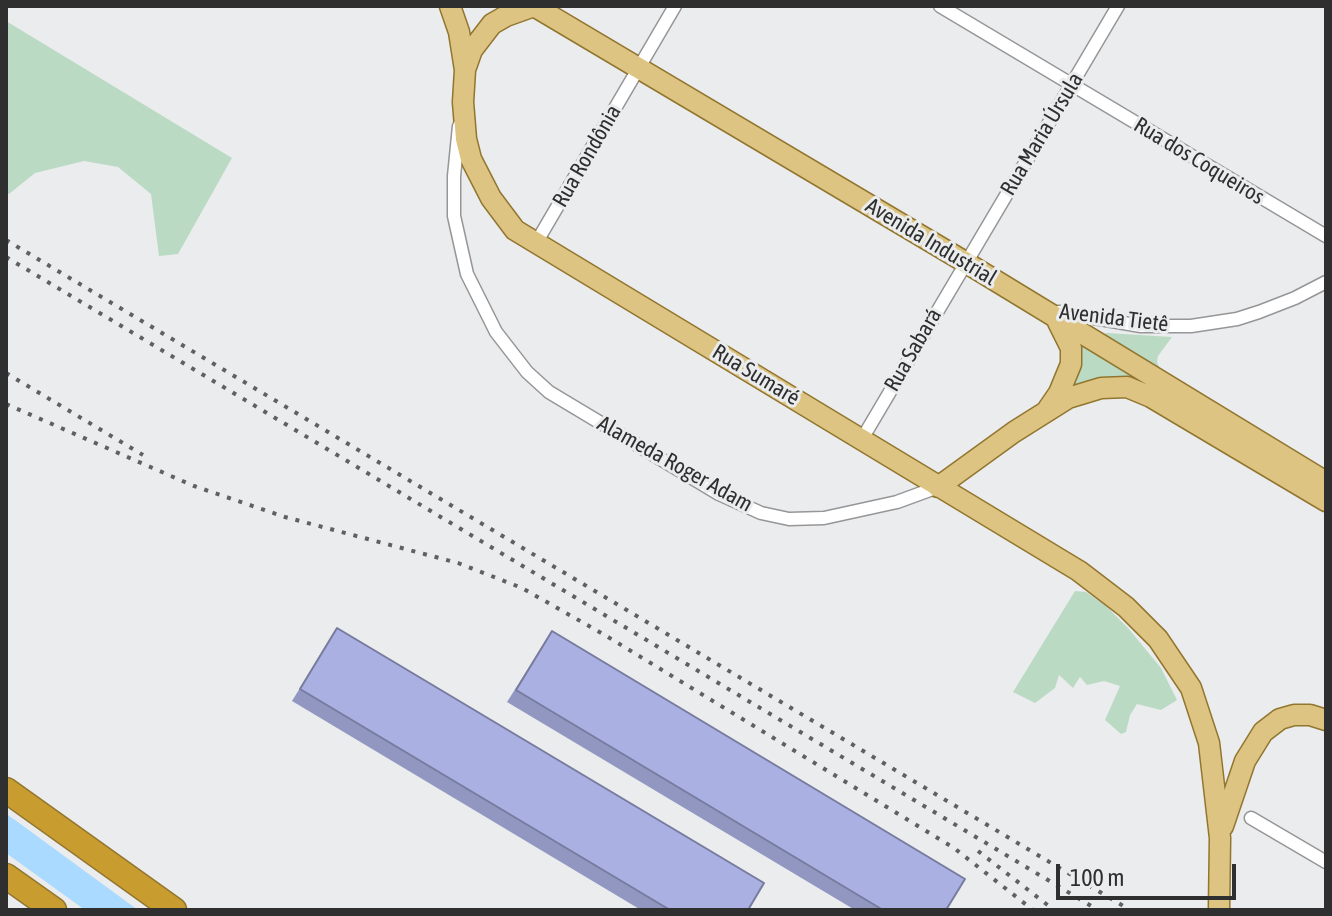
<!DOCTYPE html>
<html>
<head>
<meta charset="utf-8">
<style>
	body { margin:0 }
	#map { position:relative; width:1332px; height:916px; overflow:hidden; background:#ebeced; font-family:"Asap Condensed",sans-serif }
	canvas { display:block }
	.frame { position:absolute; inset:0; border:8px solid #2f2f30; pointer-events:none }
	.scale { position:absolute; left:1056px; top:864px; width:180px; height:36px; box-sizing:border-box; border:4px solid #2f2f30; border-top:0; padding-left:10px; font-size:24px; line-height:28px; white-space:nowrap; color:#2f2f30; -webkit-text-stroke:6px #ebeced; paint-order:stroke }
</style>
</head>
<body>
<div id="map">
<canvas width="1332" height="916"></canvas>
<div class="frame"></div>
<div class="scale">100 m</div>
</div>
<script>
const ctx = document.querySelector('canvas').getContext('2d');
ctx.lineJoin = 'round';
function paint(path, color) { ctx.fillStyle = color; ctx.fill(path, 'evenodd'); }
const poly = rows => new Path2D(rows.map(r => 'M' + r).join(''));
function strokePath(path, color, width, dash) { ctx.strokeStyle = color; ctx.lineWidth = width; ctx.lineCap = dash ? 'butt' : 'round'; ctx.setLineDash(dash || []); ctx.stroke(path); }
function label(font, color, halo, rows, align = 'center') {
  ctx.font = font + ' "Asap Condensed",sans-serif'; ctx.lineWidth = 6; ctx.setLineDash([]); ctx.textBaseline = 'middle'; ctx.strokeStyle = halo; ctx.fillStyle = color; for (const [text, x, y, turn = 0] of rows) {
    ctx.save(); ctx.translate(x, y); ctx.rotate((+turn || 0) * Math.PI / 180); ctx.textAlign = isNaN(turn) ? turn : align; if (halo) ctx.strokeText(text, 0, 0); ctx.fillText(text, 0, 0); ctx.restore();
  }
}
paint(poly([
	[6,21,232,158,178,254,159,256,151,194,118,167,84,161,35,173,9,194,6,194],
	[1107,333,1172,337,1158,356,1157,362,1162,374,1102,334],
	[1083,344,1157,386,1068,391,1079,346],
	[1075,591,1086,592,1106,606,1128,628,1161,668,1177,700,1161,710,1137,704,1130,715,1126,732,1121,734,1105,720,1120,686,1104,681,1087,685,1080,677,1073,688,1059,675,1055,688,1035,703,1013,692]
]), '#bbdac4');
paint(poly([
	[6,814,15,820,138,910,85,910,6,853]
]), '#aadaff');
const street = poly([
	[940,6,1326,236],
	[459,126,454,176,454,216,467,274,496,332,527,372,549,392,719,494,761,513,789,519,824,518,897,502,938,487],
	[536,243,675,6],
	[1059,312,1141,326,1191,326,1237,319,1259,312,1295,298,1326,282],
	[862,439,1118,6],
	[1251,818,1326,862]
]);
const primary = poly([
	[450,6,459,32,465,70,463,102,466,139,471,159,491,198,515,230,1079,571,1126,607,1158,639,1191,688,1209,743,1220,838,1219,910],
	[534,6,965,262,1326,482],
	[466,67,472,50,492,24,506,16,534,6],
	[1048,409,1059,393,1071,364,1071,348,1058,322],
	[938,487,1014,432,1068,398,1101,388,1127,387,1151,397,1326,501],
	[1223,826,1245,761,1263,732,1280,719,1294,715,1310,715,1326,720]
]);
const highway = poly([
	[6,790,174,910],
	[6,876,54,910]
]);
strokePath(street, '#969698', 15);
strokePath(primary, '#92762f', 23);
strokePath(highway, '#92762f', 27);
strokePath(street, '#fff', 12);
strokePath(primary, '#dec482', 20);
strokePath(highway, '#c89c2f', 24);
strokePath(poly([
	[6,240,1130,910],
	[6,257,1098,910],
	[6,373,143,455],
	[6,404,194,486,285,517,458,563,522,588,603,634,954,848,1033,910],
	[978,851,1054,910]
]), '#5f6061', 4, [4, 8]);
paint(poly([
	[337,628,748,910,641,910,292,701],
	[552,631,946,910,855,910,507,702]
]), '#9297c2');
const building = poly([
	[337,628,764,883,748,910,670,910,300,689,337,628],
	[552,631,965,879,946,910,883,910,516,690,552,631]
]);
paint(building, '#aab0e2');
strokePath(building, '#777b9e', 2);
label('22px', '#2f2f30', '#ebeced', [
	["Rua Maria Úrsula",1042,134,-59],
	["Rua Rondônia",587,156,-60],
	["Rua dos Coqueiros",1199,161,31],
	["Avenida Industrial",931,242,31],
	["Avenida Tietê",1114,318,7],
	["Rua Sabará",913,350,-60],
	["Rua Sumaré",756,375,31],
	["Alameda Roger Adam",675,464,29]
]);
</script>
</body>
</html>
